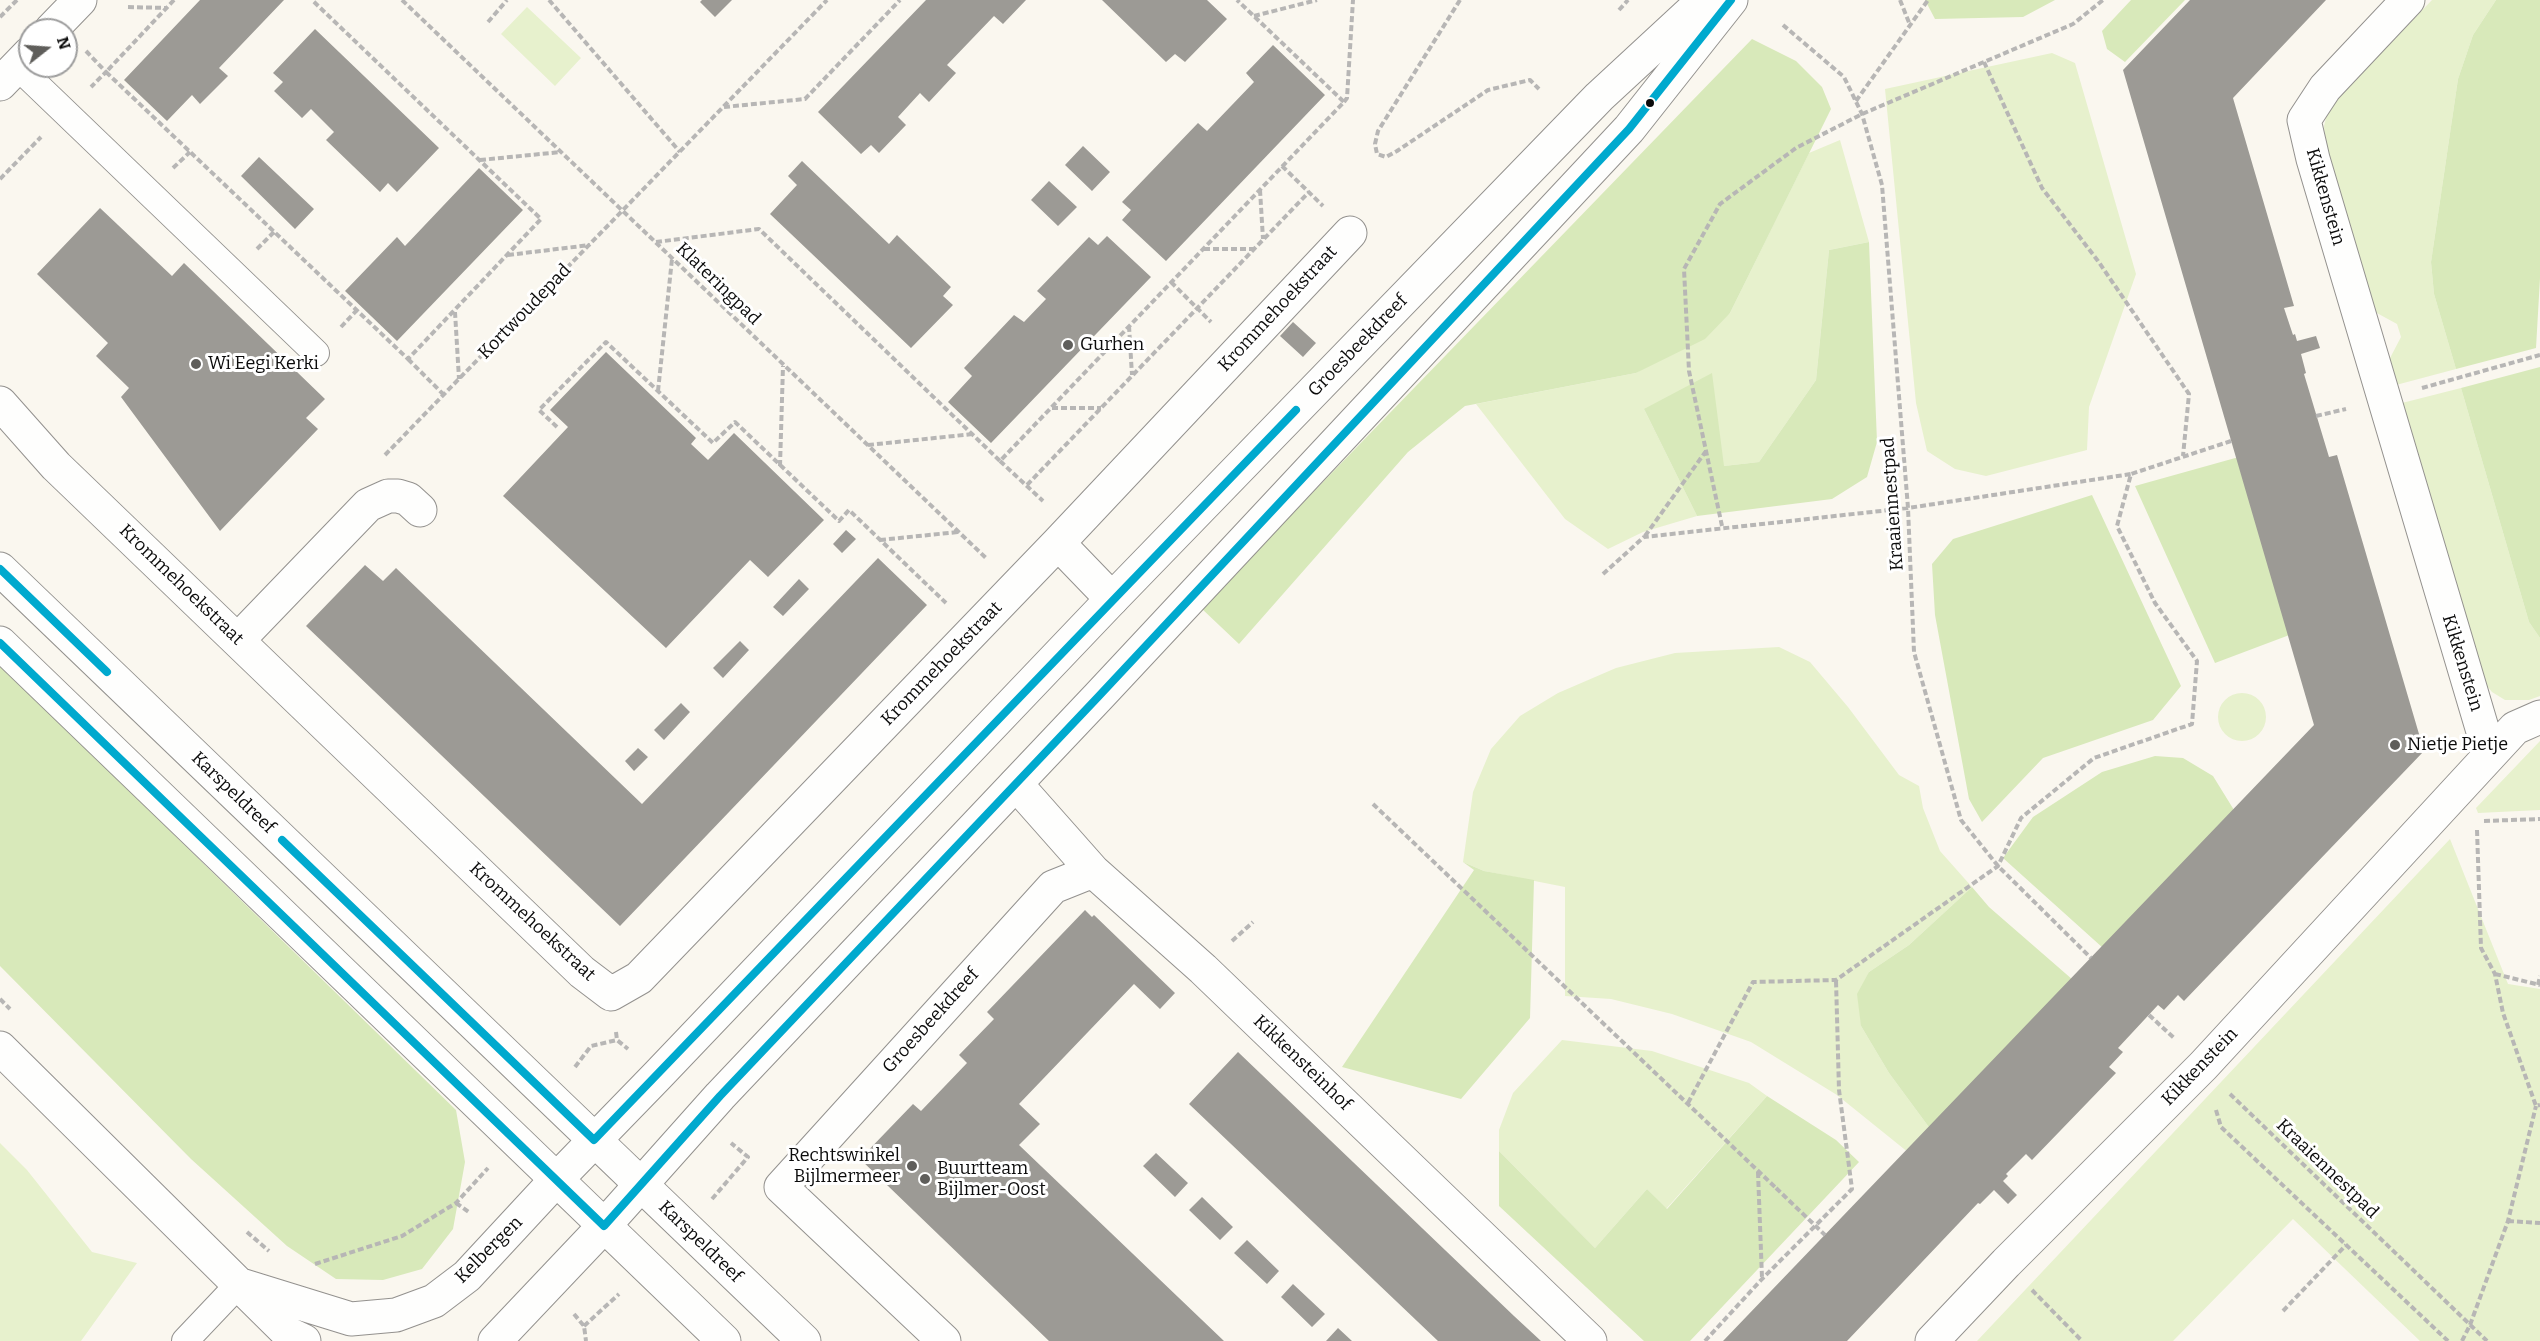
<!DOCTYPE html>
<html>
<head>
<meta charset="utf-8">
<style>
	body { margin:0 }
	#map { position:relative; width:2540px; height:1341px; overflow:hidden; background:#faf7ef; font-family:Bitter,serif }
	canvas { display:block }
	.north { position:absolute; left:18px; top:18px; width:60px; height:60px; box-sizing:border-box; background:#fff; border:2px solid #9d9d9d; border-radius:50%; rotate:73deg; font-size:16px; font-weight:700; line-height:24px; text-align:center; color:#0b0b0b }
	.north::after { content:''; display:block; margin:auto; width:21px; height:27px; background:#5f5e5b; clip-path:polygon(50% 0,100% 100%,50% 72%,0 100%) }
</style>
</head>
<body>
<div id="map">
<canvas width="2540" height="1341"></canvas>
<div class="north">N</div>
</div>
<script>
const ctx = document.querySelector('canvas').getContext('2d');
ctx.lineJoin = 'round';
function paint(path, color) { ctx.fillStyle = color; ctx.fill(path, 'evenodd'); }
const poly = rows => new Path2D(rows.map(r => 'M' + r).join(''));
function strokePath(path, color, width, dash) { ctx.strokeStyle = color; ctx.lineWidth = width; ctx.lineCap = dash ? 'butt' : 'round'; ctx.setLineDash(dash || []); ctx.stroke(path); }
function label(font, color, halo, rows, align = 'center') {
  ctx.font = font + ' Bitter,serif'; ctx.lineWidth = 6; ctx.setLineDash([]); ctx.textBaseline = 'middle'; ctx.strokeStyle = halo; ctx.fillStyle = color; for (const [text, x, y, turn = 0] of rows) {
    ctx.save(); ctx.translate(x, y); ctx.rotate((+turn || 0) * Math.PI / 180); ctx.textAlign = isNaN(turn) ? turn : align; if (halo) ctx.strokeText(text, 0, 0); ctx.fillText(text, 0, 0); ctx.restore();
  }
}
paint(poly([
	[2432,0,2496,0,2473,35,2458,79,2431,262,2434,294,2456,369,2396,385,2389,360,2401,337,2397,324,2375,312,2325,143,2324,126,2327,114,2336,100],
	[527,7,581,58,555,86,501,34],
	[2052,53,2075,63,2136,274,2089,407,2087,450,1986,476,1955,469,1927,451,1916,403,1885,89],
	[1840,140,1869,242,1829,250,1816,380,1759,462,1724,466,1644,409,1697,516,1643,532,1608,549,1565,519,1476,404,1636,373,1730,313,1809,153],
	[2461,388,2529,622,2540,638,2540,696,2529,700,2505,700,2492,692,2487,686,2402,403],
	[1779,647,1810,662,1848,707,1899,775,1919,786,1923,808,1940,851,1972,887,1909,945,1869,972,1861,1026,1889,1073,1931,1130,1909,1153,1837,1095,1751,1042,1672,1014,1611,999,1565,996,1565,887,1484,871,1463,862,1473,792,1491,749,1520,716,1558,693,1616,668,1675,653],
	'2218 717a24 24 0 1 1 48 0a24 24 0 1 1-48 0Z',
	[2540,741,2540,810,2478,813,2476,808],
	[2450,839,2508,984,2540,989,2540,1341,2420,1341,2293,1219,2173,1341,1977,1341],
	[1562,1040,1652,1051,1749,1083,1767,1096,1666,1209,1647,1189,1595,1248,1499,1151,1499,1130,1513,1093],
	[0,1143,27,1170,92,1252,137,1263,81,1341,0,1341]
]), '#e7f1cd');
paint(poly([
	[1925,0,2055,0,2023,17,1935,19],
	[2131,0,2185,0,2125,62,2107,49,2102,31],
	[2496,0,2540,0,2540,278,2536,348,2456,369,2434,294,2431,262,2458,79,2473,35],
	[1752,39,1796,61,1822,87,1831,109,1730,313,1705,339,1636,373,1465,406,1408,452,1239,644,1201,608],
	[1869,242,1877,442,1867,477,1832,499,1697,516,1644,409,1712,373,1724,466,1759,462,1816,380,1829,250],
	[2540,367,2540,638,2529,622,2461,388],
	[2246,455,2300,631,2215,663,2135,486],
	[2092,495,2181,686,2153,720,2043,758,1982,822,1969,799,1935,615,1932,564,1953,539],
	[0,665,456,1110,465,1162,453,1229,422,1269,383,1280,336,1279,287,1246,191,1159,0,966],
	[2155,756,2183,758,2213,776,2234,810,2103,948,2003,858,2033,817,2102,772],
	[1463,862,1484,871,1534,880,1530,1018,1461,1099,1342,1067,1474,870],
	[1972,887,1989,907,2073,980,1931,1130,1889,1073,1861,1026,1857,994,1869,972,1909,945],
	[1767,1096,1836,1140,1859,1162,1690,1341,1644,1341,1499,1206,1499,1151,1595,1248,1647,1189,1667,1209]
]), '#d8e9ba');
paint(poly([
	[200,0,284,0,219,68,228,76,200,104,192,95,167,121,124,80],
	[702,0,732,0,715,17,700,2],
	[926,0,1026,0,1003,24,994,16,947,65,956,73,929,102,920,93,898,117,906,125,879,153,871,145,861,154,818,112],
	[1102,0,1207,0,1227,19,1185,62,1175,54,1166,62],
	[2190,0,2326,0,2233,98,2294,306,2284,308,2293,335,2295,334,2297,341,2316,336,2320,348,2301,354,2306,373,2304,374,2329,457,2337,455,2424,751,2184,1001,2178,995,2164,1010,2158,1005,2118,1048,2123,1052,2109,1067,2116,1073,2032,1160,2026,1154,2006,1174,2008,1176,2003,1181,2017,1195,2008,1204,1994,1190,1980,1204,1978,1203,1847,1341,1723,1341,2314,725,2123,70],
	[315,29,439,148,397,192,388,183,380,192,326,140,334,132,311,109,302,118,274,91,283,82,273,73],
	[1273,45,1325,95,1166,261,1122,220,1131,210,1122,202,1198,123,1207,131,1231,106,1254,82,1246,73],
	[1083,146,1110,172,1092,191,1065,165],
	[259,157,314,209,295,229,241,176],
	[802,161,889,244,897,235,899,237,951,287,943,296,953,305,911,348,770,214,797,185,788,176],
	[479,168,523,210,397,341,345,291,397,237,405,246],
	[1049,181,1077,207,1058,226,1031,200],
	[100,208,172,276,184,263,325,399,306,418,318,429,220,531,121,397,129,388,96,356,108,343,37,274],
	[1107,236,1151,277,991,443,948,402,972,376,964,368,1014,315,1024,322,1046,299,1037,291,1089,237,1098,245],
	[1293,322,1316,343,1303,357,1280,336],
	[606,352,696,438,691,444,708,460,734,433,824,520,768,577,750,560,666,648,503,496,568,427,550,410],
	[846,530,856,539,842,553,833,544],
	[878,558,927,605,620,926,306,626,365,565,383,581,396,568,642,804],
	[799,579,809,589,783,616,773,607],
	[740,641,749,650,723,678,713,668],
	[681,703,690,712,664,740,654,730],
	[638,748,648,757,634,771,625,761],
	[1085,910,1092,917,1094,915,1175,993,1160,1009,1134,984,1019,1104,1040,1124,1019,1145,1224,1341,1049,1341,860,1159,913,1104,921,1111,967,1063,959,1055,994,1019,987,1012],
	[1238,1052,1514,1316,1541,1341,1438,1341,1189,1104],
	[1156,1153,1188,1183,1175,1197,1143,1166],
	[1202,1197,1233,1227,1220,1240,1189,1210],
	[1247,1240,1279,1271,1267,1284,1234,1253],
	[1293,1284,1325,1314,1312,1327,1281,1297],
	[1338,1328,1352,1341,1326,1341]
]), '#9c9a95');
const service = poly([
	[17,66,316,353],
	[185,1341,239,1284]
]);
const minor = poly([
	[2408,0,2325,88,2304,120,2313,159,2490,755],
	[51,30,80,0],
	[0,84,30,53],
	[0,403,56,466,582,972,611,994,639,978,1058,543,1350,233],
	[1058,543,1112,599],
	[238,640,368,505,388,496,398,496,408,499,420,510],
	[1016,784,1093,871,1203,969,1590,1341],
	[0,1048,289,1334,304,1341],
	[241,1285,351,1319,396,1315,434,1301,467,1276,556,1180],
	[495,1341,604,1226],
	[944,1341,781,1187,1053,887,1093,871],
	[1932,1341,2006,1263,2203,1066,2515,728,2540,717]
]);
const tertiary = poly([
	[0,569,804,1341],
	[0,643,724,1341],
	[556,1180,658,1075,1112,599,1599,97,1704,0],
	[604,1226,720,1096,1098,697,1629,129,1731,0]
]);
strokePath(service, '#93918e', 28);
strokePath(minor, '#93918e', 35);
strokePath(tertiary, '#93918e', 35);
strokePath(poly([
	[174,0,106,72,408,359,541,219,312,0],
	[402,0,987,559],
	[549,0,680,152],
	[1460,0,1378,131,1375,144,1377,154,1386,157,1397,151,1488,90,1530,80,1539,89],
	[1900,0,1910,25],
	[128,7,167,8],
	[1619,10,1628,0],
	[1254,16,1317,0],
	[0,17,17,0],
	[488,22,507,0],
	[1783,25,1844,77,1862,114,1882,185,1908,508,1914,652,1961,820,1998,866,2091,958],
	[86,51,106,72,91,87],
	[1984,62,2042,188,2098,261,2189,394,2183,456],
	[1856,101,1928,0],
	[1344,102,1347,98,1353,0],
	[724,107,805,99,900,0],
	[480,160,561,152],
	[1282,166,1323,206],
	[173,168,190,152],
	[0,179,41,137],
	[1260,190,1263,239],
	[656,242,759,229,1000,461,1344,102,1237,0],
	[257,249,274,232],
	[1204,249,1253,249],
	[508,255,590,245],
	[1171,282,1211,322],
	[455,312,459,379],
	[1129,326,1132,375],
	[341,327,357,310],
	[408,359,444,395],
	[2422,388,2540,355],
	[658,391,672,259],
	[1052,408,1101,408],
	[2316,416,2346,409],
	[557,427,539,410,606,342,713,443,735,422,839,521,849,510,946,603],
	[868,445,973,434],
	[385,455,827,0],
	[1000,461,1043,501],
	[780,466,783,366],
	[1027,485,1309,192],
	[1722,526,1689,371,1684,269,1720,204,1796,148,1862,114,2073,24,2103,0],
	[1645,536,1706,451],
	[880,540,958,532],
	[1603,574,1644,537,1908,508,2131,474],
	[1373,804,1776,1188],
	[2484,821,2540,819],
	[2477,830,2481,948,2495,974,2503,1013,2536,1106,2540,1105],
	[1232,941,1253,922],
	[2495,974,2540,985],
	[2538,985,2540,976],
	[0,999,10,1009],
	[2149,1015,2174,1038],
	[616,1032,617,1040,628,1049],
	[575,1067,591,1046,617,1040],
	[2230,1094,2487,1341],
	[1688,1103,1753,982,1836,980,1998,866,2021,818,2094,758,2192,724,2197,661,2155,603,2117,526,2131,474,2231,441],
	[2216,1110,2221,1127,2448,1341],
	[1758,1172,1762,1278],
	[712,1199,748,1157,731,1143],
	[456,1203,470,1213],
	[2508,1221,2540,1223],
	[247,1232,269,1251],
	[315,1264,402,1236,456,1203,488,1168],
	[2032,1290,2082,1341],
	[2283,1311,2346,1245],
	[574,1314,584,1326,586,1341],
	[584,1326,619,1294],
	[1705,1341,1762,1279,1852,1189,1839,1090,1836,980],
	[2462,1341,2470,1325,2508,1221,2536,1106]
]), '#b7b6b5', 4, [6, 3]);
strokePath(service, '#fefefd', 26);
strokePath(minor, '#fefefd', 33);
strokePath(tertiary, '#fefefd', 33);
strokePath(poly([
	[1776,1188,1825,1235]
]), '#b7b6b5', 4, [6, 3]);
strokePath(poly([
	[0,569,107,672],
	[0,643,604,1226,720,1096,1098,697,1629,129,1731,0],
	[282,840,594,1140,1296,410]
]), '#00a9ce', 8);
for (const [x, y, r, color] of [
	[1650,103,5,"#0b0b0b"],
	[1068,345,6,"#5f5e5b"],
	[196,364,6,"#5f5e5b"],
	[2395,745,6,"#5f5e5b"],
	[912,1166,6,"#5f5e5b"],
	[925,1179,6,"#5f5e5b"]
]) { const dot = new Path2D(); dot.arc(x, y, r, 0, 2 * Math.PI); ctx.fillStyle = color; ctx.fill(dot); strokePath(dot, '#fff', 2); }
label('18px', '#0b0b0b', '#fff', [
	["Kikkenstein",2325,197,74],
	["Klateringpad",718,284,44],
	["Krommehoekstraat",1278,309,-47],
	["Kortwoudepad",525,312,-46],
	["Groesbeekdreef",1358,346,-46],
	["Kraaiennestpad",1893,504,-94],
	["Krommehoekstraat",181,585,44],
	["Kikkenstein",2462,663,73],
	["Krommehoekstraat",942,664,-46],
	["Karspeldreef",233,793,44],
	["Krommehoekstraat",532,922,43],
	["Groesbeekdreef",931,1021,-48],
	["Kikkensteinhof",1302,1063,44],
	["Kikkenstein",2200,1067,-46],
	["Kraaiennestpad",2327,1169,44],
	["Karspeldreef",700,1242,44],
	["Kelbergen",489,1250,-45]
]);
label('18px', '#0b0b0b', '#fff', [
	["Gurhen",1080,345],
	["Wi Eegi Kerki",208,364],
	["Nietje Pietje",2407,745],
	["Rechtswinkel",900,1156,"right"],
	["Bijlmermeer",900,1177,"right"],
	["Buurtteam",937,1169],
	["Bijlmer-Oost",937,1190]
], 'left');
</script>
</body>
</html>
